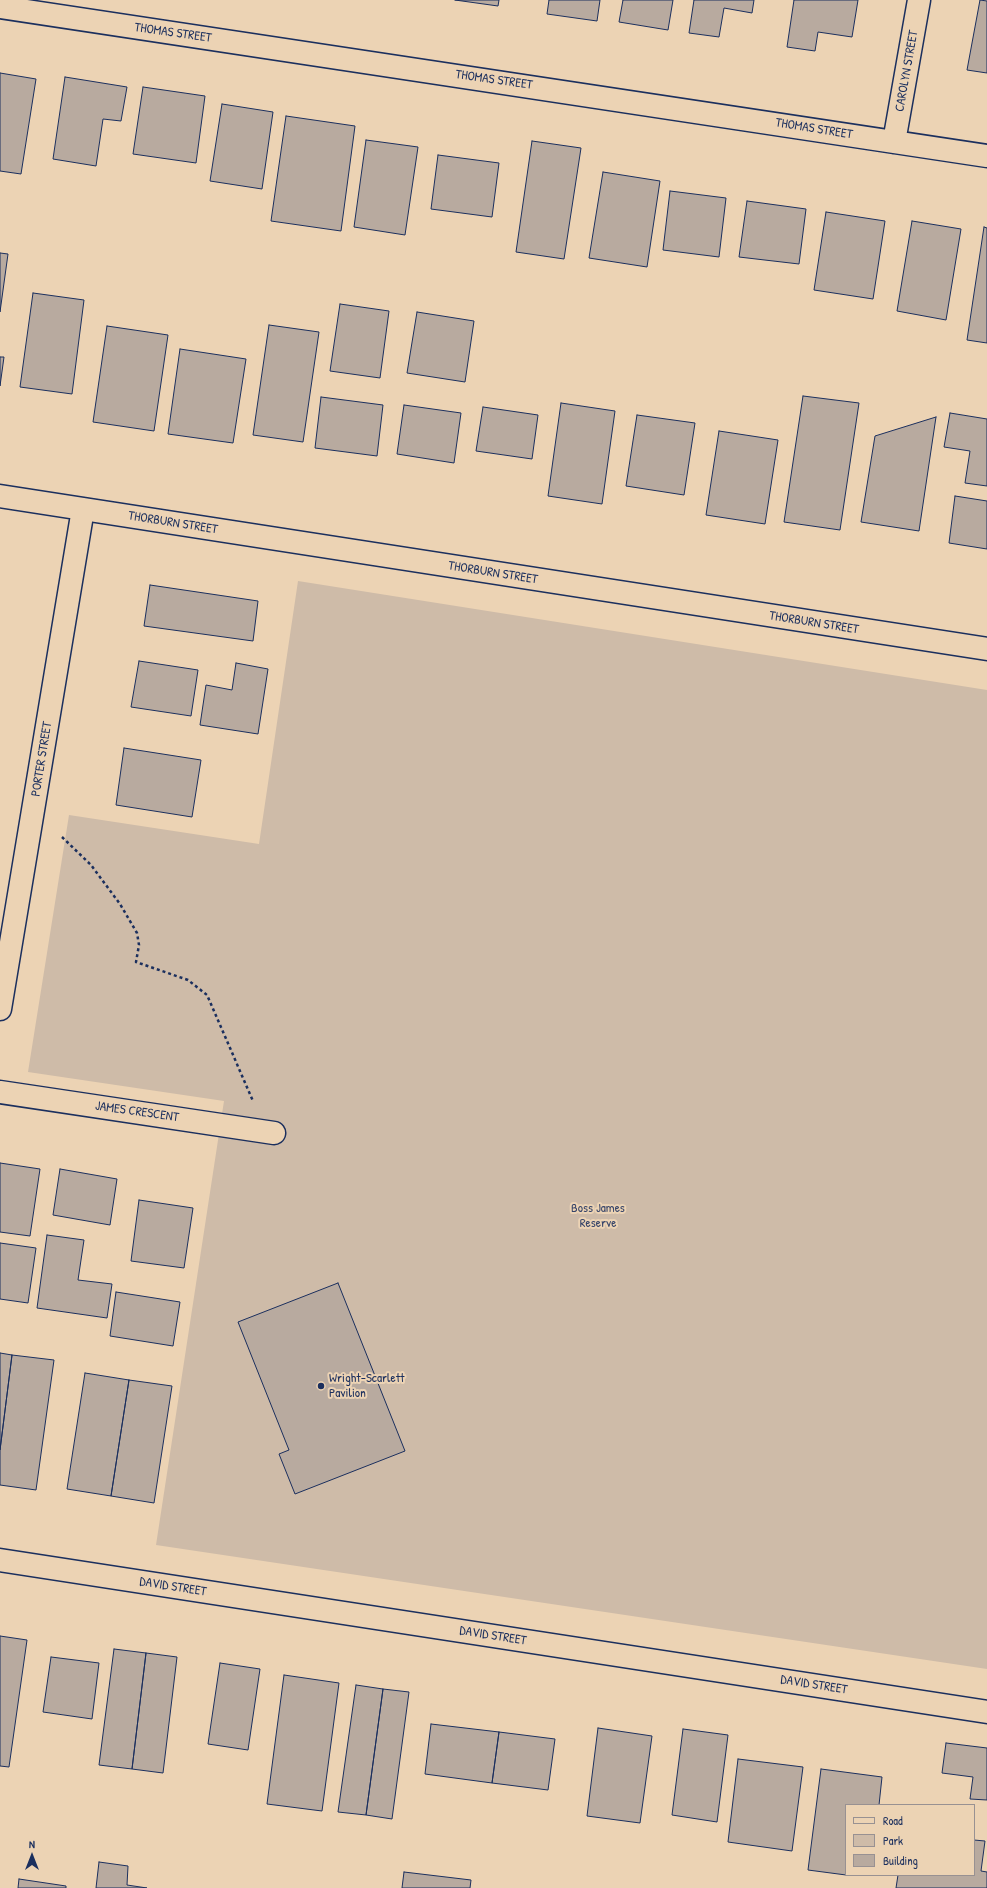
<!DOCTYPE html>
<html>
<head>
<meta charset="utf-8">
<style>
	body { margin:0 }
	#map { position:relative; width:987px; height:1888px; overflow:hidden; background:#ecd3b4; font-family:"Patrick Hand",sans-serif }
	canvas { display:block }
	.legend { position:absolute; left:845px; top:1804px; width:130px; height:72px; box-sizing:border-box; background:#ecd3b4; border:1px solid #989192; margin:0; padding:5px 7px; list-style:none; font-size:12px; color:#1b2f5e }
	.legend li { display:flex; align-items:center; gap:8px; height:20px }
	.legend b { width:20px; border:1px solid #989192 }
	.north { position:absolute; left:12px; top:1836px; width:40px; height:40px; -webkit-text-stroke:3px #ecd3b4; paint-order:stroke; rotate:0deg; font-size:11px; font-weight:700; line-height:16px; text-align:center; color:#1b2f5e }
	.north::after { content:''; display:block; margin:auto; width:14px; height:18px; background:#1b2f5e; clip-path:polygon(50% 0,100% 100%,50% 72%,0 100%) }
</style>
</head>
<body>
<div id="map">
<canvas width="987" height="1888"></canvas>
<ul class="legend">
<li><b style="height:5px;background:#ecd3b4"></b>Road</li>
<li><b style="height:11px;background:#cebba8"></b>Park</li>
<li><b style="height:11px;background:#b8aa9f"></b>Building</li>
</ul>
<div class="north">N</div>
</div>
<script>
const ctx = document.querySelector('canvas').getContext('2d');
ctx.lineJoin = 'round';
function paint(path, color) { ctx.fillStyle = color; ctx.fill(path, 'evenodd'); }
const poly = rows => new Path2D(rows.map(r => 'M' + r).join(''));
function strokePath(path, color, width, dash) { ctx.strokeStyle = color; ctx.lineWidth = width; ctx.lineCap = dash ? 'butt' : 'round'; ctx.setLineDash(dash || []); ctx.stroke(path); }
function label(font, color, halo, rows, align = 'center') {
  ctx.font = font + ' "Patrick Hand",sans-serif'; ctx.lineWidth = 4; ctx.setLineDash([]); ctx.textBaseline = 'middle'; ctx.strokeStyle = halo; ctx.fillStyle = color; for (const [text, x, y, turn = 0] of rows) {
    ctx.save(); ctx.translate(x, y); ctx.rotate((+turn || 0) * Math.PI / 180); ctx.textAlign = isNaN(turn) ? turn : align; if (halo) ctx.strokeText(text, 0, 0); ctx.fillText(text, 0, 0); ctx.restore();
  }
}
paint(poly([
	[298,581,987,690,987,1669,156,1545,224,1101,28,1072,69,815,259,844]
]), '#cebba8');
const building = poly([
	[455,0,499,0,498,6,455,0],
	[549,0,600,0,597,21,547,14,549,0],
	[623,0,673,0,668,30,619,22,623,0],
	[694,0,754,0,752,13,724,8,719,37,689,33,694,0],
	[794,0,858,0,852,37,818,32,815,51,787,47,794,0],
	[980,0,987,1,987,73,967,70,980,0],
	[0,73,36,79,21,174,0,171,0,73],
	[65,77,127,87,121,121,103,119,96,166,53,159,65,77],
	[143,87,205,96,196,163,133,154,143,87],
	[222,104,273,112,262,189,210,181,222,104],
	[286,116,355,126,341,231,271,221,286,116],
	[366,140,418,147,405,235,354,227,366,140],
	[532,141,581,148,564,259,516,252,532,141],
	[438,155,499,163,492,217,431,209,438,155],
	[603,172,660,181,647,267,589,258,603,172],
	[670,191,726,198,719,257,663,250,670,191],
	[747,201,806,209,799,264,739,257,747,201],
	[826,212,885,221,873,299,814,290,826,212],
	[912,221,961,229,946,320,897,311,912,221],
	[984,227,987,228,987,343,967,340,984,227],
	[0,253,8,254,0,312,0,253],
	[33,293,84,300,72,394,20,387,33,293],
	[340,304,389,311,380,378,330,371,340,304],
	[417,312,474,321,465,382,407,373,417,312],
	[269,325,319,332,303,442,253,435,269,325],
	[107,326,168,335,154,431,93,422,107,326],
	[180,349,246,359,233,443,168,434,180,349],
	[0,357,4,357,0,386,0,357],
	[803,396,859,403,840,530,784,522,803,396],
	[321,397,383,405,377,456,315,448,321,397],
	[561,403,615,411,602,504,548,496,561,403],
	[404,405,461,413,454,463,397,454,404,405],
	[483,407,538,415,532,459,476,451,483,407],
	[950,413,987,419,987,486,965,483,970,451,944,447,950,413],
	[637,415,695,423,684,495,626,486,637,415],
	[936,417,919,531,861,522,875,436,936,417],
	[719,431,778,440,765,524,706,515,719,431],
	[955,496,987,501,987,549,949,543,955,496],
	[150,585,258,601,253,641,144,626,150,585],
	[139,661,198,670,191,716,131,707,139,661],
	[236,663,268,669,258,734,200,725,206,685,232,690,236,663],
	[124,748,201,760,192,817,116,805,124,748],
	[0,1163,40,1169,30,1236,0,1232,0,1163],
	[60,1169,117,1179,110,1225,53,1215,60,1169],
	[139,1200,193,1208,184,1268,131,1261,139,1200],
	[47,1235,84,1240,78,1280,112,1284,107,1318,37,1308,47,1235],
	[0,1243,36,1248,28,1303,0,1299,0,1243],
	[338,1283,405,1451,295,1494,279,1454,289,1450,238,1322,338,1283],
	[116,1292,180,1302,173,1346,110,1336,116,1292],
	[0,1353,12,1355,0,1450,0,1353],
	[12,1355,54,1360,36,1490,0,1485,0,1450,12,1355],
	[85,1373,129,1380,111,1496,67,1489,85,1373],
	[129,1380,172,1386,154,1503,111,1496,129,1380],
	[0,1636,27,1640,9,1767,0,1766,0,1636],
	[114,1649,146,1653,132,1769,99,1765,114,1649],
	[146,1653,177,1657,163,1773,132,1769,146,1653],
	[51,1657,99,1663,92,1719,43,1712,51,1657],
	[220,1663,260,1669,248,1750,208,1744,220,1663],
	[284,1675,339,1683,322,1811,267,1804,284,1675],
	[356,1685,383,1689,366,1815,338,1812,356,1685],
	[383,1689,409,1692,392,1819,366,1815,383,1689],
	[431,1724,499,1732,492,1783,425,1774,431,1724],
	[598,1728,652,1736,640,1823,587,1816,598,1728],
	[683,1729,728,1735,717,1822,672,1815,683,1729],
	[499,1732,555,1739,548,1790,492,1783,499,1732],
	[946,1743,987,1748,987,1800,970,1799,973,1777,942,1773,946,1743],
	[738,1759,803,1767,792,1851,728,1842,738,1759],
	[821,1769,882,1777,879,1805,846,1805,846,1875,808,1870,821,1769],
	[974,1840,985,1841,981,1871,987,1872,987,1888,896,1888,898,1875,974,1875,974,1840],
	[99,1862,128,1866,127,1885,147,1888,96,1888,99,1862],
	[404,1872,471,1880,470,1888,402,1888,404,1872],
	[19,1879,66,1886,66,1888,18,1888,19,1879]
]);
paint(building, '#b8aa9f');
strokePath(building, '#1b2f5e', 1);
const minor = poly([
	[0,7,987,156],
	[894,142,919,0],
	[0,496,987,649],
	[0,1009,83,509],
	[0,1092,274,1133],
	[0,1560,987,1712]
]);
strokePath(minor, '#1b2f5e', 25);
strokePath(poly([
	[62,837,91,865,120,904,137,933,139,945,136,962,188,980,207,995,253,1101]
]), '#1b2f5e', 2.5, [3, 3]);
strokePath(minor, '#ecd3b4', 22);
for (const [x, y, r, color] of [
	[321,1386,4,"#1b2f5e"]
]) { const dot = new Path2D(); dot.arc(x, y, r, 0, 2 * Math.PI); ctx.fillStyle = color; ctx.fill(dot); strokePath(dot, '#ecd3b4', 1.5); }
label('13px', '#1b2f5e', '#ecd3b4', [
	["THOMAS STREET",173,33,8],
	["CAROLYN STREET",907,71,-80],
	["THOMAS STREET",494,80,8],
	["THOMAS STREET",814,129,9],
	["THORBURN STREET",173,523,9],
	["THORBURN STREET",493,573,9],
	["THORBURN STREET",814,623,9],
	["PORTER STREET",42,759,-81],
	["JAMES CRESCENT",137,1112,8],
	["DAVID STREET",173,1587,9],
	["DAVID STREET",493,1636,9],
	["DAVID STREET",814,1685,9]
]);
label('13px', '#364469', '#ecd3b4', [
	["Boss James",598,1209],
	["Reserve",598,1224]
]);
label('13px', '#1b2f5e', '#ecd3b4', [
	["Wright-Scarlett",329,1379],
	["Pavilion",329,1394]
], 'left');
</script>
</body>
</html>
